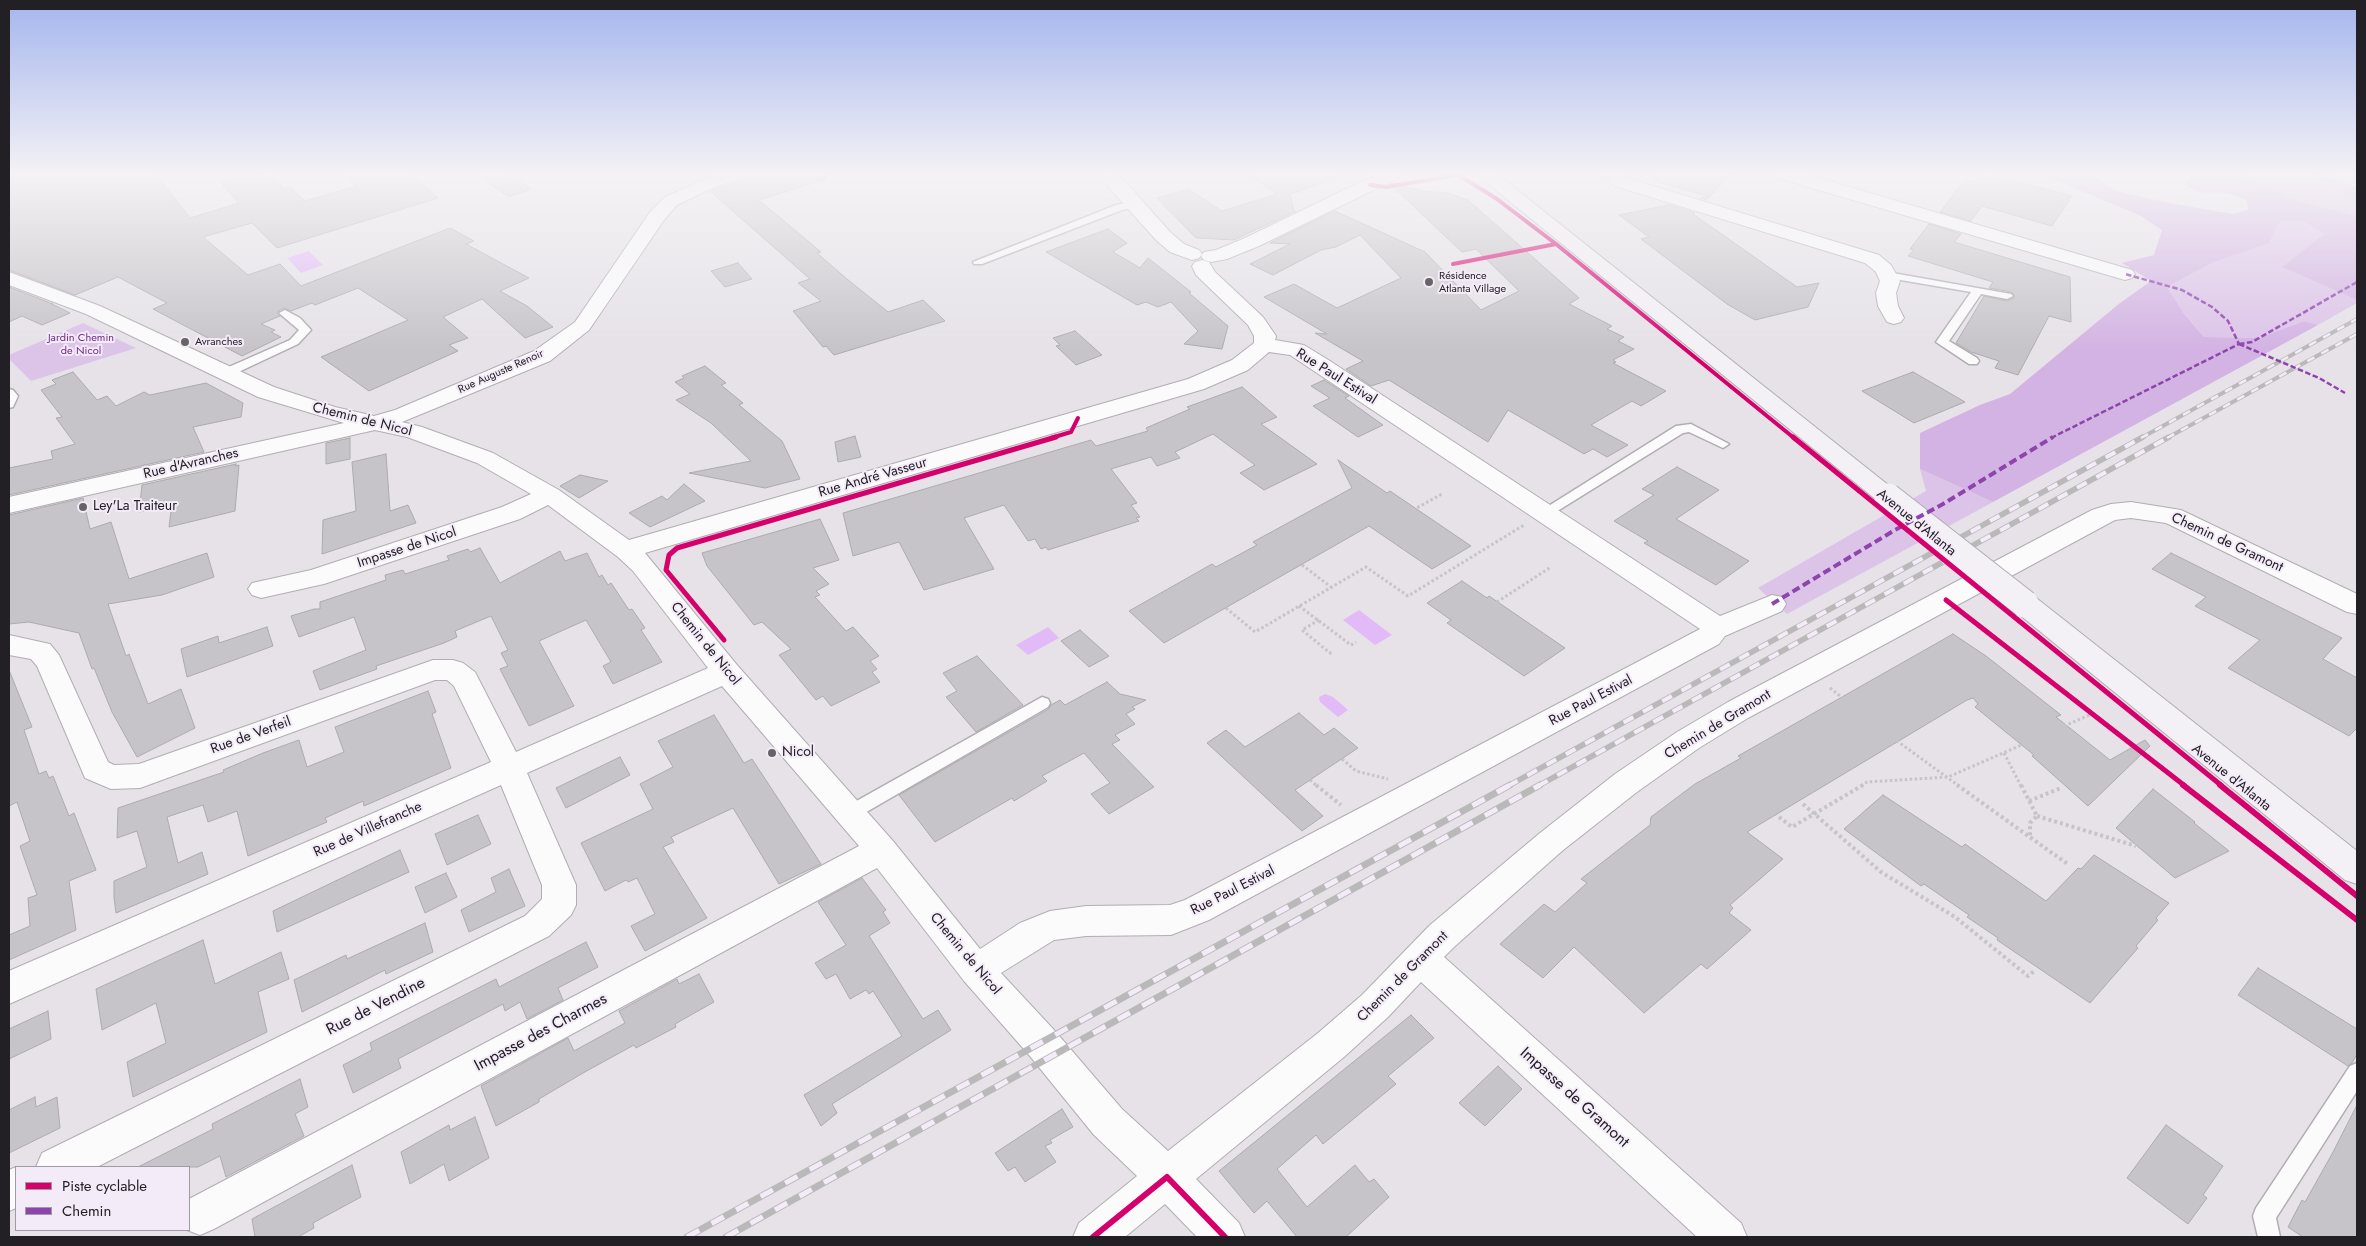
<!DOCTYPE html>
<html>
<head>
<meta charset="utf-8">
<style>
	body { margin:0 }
	#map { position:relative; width:2366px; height:1246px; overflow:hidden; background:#e6e2e8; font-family:Jost,sans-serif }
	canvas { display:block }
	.frame { position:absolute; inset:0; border:10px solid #232025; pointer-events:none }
	.legend { position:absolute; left:15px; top:1166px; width:175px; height:65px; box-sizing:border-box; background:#f4ebf9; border:1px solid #a09aa4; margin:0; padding:6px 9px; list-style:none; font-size:15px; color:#232025 }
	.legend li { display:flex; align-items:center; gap:10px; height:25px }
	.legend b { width:25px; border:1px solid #a09aa4 }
</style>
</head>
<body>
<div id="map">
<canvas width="2366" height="1246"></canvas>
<div class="frame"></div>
<ul class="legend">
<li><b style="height:6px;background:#d6006c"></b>Piste cyclable</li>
<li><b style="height:6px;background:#8e44ad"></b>Chemin</li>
</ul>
</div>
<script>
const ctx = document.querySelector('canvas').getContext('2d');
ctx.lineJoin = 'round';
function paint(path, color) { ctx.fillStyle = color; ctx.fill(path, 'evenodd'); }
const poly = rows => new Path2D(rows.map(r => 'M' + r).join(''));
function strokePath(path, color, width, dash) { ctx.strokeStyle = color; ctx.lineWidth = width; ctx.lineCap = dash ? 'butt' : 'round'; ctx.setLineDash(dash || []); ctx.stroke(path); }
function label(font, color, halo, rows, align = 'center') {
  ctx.font = font + ' Jost,sans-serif'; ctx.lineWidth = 4; ctx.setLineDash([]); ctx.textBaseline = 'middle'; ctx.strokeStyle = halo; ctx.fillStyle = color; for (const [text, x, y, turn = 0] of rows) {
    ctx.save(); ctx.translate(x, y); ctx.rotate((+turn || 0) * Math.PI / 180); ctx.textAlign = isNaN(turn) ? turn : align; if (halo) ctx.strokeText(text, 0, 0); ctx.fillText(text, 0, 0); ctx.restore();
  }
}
paint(poly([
	[2239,174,2311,174,2348,198,2357,202,2357,216,2299,201],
	[2280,221,2303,221,2324,234,2283,267,2357,300,2357,303,2318,325,2304,321,2259,338,2204,337,2185,315,2167,287,2214,262],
	[83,323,136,348,31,381,9,359,9,355],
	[1920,469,1993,502,1787,614,1758,588,1926,491]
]), '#dcc3e8');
paint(poly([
	[2049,174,2093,174,2116,191,2174,204,2234,214,2249,209,2246,200,2228,193,2199,192,2184,184,2192,174,2239,174,2299,201,2357,216,2357,300,2282,267,2324,234,2303,221,2280,221,2269,243,2214,262,2167,287,2185,315,2204,337,2259,338,2304,321,2318,325,1993,502,1920,469,1920,433,1980,405,2010,394,2120,303,2151,281,2122,263,2154,255,2162,230,2139,215,2050,178],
	[2311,174,2323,174,2357,187,2357,202,2348,198]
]), '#d3b3e3');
paint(poly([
	[309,251,323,265,301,273,287,258],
	[1359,610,1392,635,1375,645,1343,620],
	[1048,627,1059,638,1028,655,1016,645],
	[1325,694,1333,697,1348,710,1338,717,1320,702,1319,697]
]), '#e2baf7');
const building = poly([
	[9,174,156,174,190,218,239,203,220,182,247,174,254,177,271,174,285,189,290,187,305,201,356,186,342,174,411,174,438,198,277,248,252,223,203,237,248,275,280,264,301,286,450,228,474,241,466,244,529,278,500,291,527,306,553,327,525,338,482,299,443,317,468,338,449,345,458,351,369,391,321,357,408,320,358,288,315,305,312,303,291,311,284,308,278,311,280,316,261,324,275,330,271,332,281,337,242,356,153,309,167,303,118,277,75,295,9,270,9,174],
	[475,174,509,174,532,189,509,197,475,174],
	[747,174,825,174,826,179,759,200,821,252,817,253,847,279,888,312,923,300,945,321,834,355,826,346,823,347,793,311,821,301,798,283,810,279,710,191,743,180,747,174],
	[1247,174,1337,174,1337,178,1290,194,1294,212,1296,211,1234,240,1196,238,1157,198,1188,189,1222,211,1277,194,1247,174],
	[1653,174,1731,174,1706,200,1701,198,1710,197,1652,180,1653,174],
	[1981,174,1990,174,2072,196,2052,226,1982,206,1971,221,1940,212,1965,179,1974,182,1981,174],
	[1392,183,1423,191,1448,193,1468,200,1579,298,1569,304,1612,326,1607,329,1624,337,1618,341,1634,349,1613,360,1616,362,1613,363,1666,391,1641,406,1632,401,1591,425,1628,445,1607,457,1593,449,1584,454,1508,410,1488,442,1389,380,1371,386,1346,369,1363,361,1315,333,1327,334,1264,297,1294,284,1337,308,1401,278,1360,235,1336,247,1321,250,1273,275,1250,264,1290,244,1270,243,1335,211,1425,252,1481,310,1519,291,1476,249,1462,252,1390,184,1392,183],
	[1669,205,1695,213,1693,214,1797,287,1819,283,1808,307,1755,320,1727,304,1641,239,1649,237,1619,215,1669,205],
	[1929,224,1961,234,1954,242,2070,277,2071,322,2049,316,2018,375,1995,368,1999,361,1971,352,1956,343,1984,296,2007,301,2014,298,2014,295,2011,292,1989,288,1993,282,1908,256,1914,250,1910,249,1929,224],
	[1108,229,1127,243,1113,252,1140,268,1148,258,1191,292,1189,293,1228,326,1222,349,1184,344,1198,331,1171,302,1158,307,1146,302,1137,305,1046,252,1108,229],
	[738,263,752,279,725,287,711,271,738,263],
	[9,287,53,304,52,304,70,313,42,325,22,316,9,322,9,287],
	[1075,331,1102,355,1076,365,1056,346,1060,345,1053,338,1075,331],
	[705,366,726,383,721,385,743,403,739,405,782,441,800,479,765,488,689,473,751,461,711,423,676,400,690,394,675,382,684,378,682,376,705,366],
	[73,372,97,400,107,396,116,406,144,392,150,395,206,383,243,403,241,417,193,427,204,452,9,495,9,468,53,459,51,451,75,444,56,418,62,417,41,390,56,384,52,380,73,372],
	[1913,372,1941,388,1965,402,1914,423,1862,391,1913,372],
	[1324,380,1349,396,1345,398,1383,425,1358,437,1313,406,1330,398,1311,386,1324,380],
	[1242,387,1277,417,1261,424,1317,464,1264,490,1240,473,1255,465,1213,434,1175,452,1180,458,1157,466,1151,457,1111,469,1137,503,1131,505,1140,517,1136,518,1139,521,1048,550,1046,547,1041,549,1035,539,1028,541,1004,505,964,518,994,569,924,590,899,542,853,556,843,513,1091,440,1096,446,1148,431,1146,428,1190,409,1187,407,1242,387],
	[855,436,861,457,838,462,835,442,855,436],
	[350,438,350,459,326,464,326,443,350,438],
	[386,454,390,511,408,505,416,523,322,554,323,520,356,511,352,462,386,454],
	[1338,460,1387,493,1390,491,1471,546,1432,569,1369,526,1164,643,1129,611,1212,564,1216,567,1257,545,1253,542,1352,488,1338,460],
	[236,464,235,466,239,465,235,511,169,527,172,503,139,512,142,485,236,464],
	[1677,467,1719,490,1676,519,1749,561,1716,585,1644,543,1648,541,1614,521,1654,495,1642,489,1677,467],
	[580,475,608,481,579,498,560,486,580,475],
	[684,484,705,501,650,527,629,513,662,496,667,500,684,484],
	[83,498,90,529,111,522,129,579,207,553,214,577,162,595,108,604,126,656,129,654,148,704,181,689,195,728,137,757,112,712,94,668,92,669,79,633,29,622,9,624,9,515,83,498],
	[820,519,839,560,813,568,829,584,816,591,820,595,815,597,846,631,853,627,879,656,870,661,877,669,872,672,880,682,831,706,823,696,816,700,779,655,791,649,762,622,754,625,707,566,702,553,820,519],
	[480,548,500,583,560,551,565,561,587,553,599,577,602,575,608,585,611,583,629,610,632,609,645,628,641,630,662,662,613,684,603,666,611,662,586,620,539,641,574,706,529,726,500,669,508,666,501,653,508,650,491,616,455,631,457,637,444,643,376,666,377,669,320,690,313,671,366,650,354,617,299,637,291,616,314,609,320,609,320,602,386,580,385,575,403,570,405,574,449,560,447,556,468,549,470,552,480,548],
	[2171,553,2342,638,2323,659,2357,678,2357,728,2349,736,2228,668,2260,640,2195,606,2206,597,2152,569,2171,553],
	[1462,581,1487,598,1489,596,1565,648,1524,676,1447,623,1451,620,1427,603,1462,581],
	[267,627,273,646,187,677,181,649,218,636,219,643,267,627],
	[1080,630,1109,656,1089,667,1061,641,1080,630],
	[1953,634,1986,656,2061,715,2056,717,2110,760,2145,740,2150,746,2088,806,2032,756,2034,755,1975,707,1978,704,1973,698,1967,700,1747,832,1783,859,1730,905,1733,908,1729,913,1751,930,1707,969,1701,964,1644,1013,1574,947,1543,978,1500,944,1544,904,1555,912,1587,883,1581,879,1650,825,1651,817,1695,784,1741,758,1738,756,1953,634],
	[977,656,1023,705,976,732,946,697,957,691,943,673,977,656],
	[9,670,32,727,24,730,39,774,46,771,49,778,53,776,69,816,74,813,96,870,69,881,76,930,9,960,9,935,30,926,28,898,37,895,20,846,30,841,17,802,9,806,9,670],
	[1107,682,1120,694,1146,700,1132,707,1135,709,1126,714,1135,724,1115,735,1120,740,1112,744,1154,787,1109,814,1091,794,1110,783,1084,753,1042,776,1047,781,1014,801,1012,798,935,842,899,795,1049,709,1051,705,1060,700,1065,705,1107,682],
	[428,691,436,712,432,714,451,768,364,806,363,801,325,818,327,822,248,856,237,811,208,822,203,805,167,817,178,863,202,852,208,874,116,913,114,897,114,881,147,867,137,831,117,838,118,808,224,772,223,770,263,753,299,740,307,767,344,752,335,727,428,691],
	[1299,713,1324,735,1334,728,1358,748,1295,790,1323,816,1302,831,1207,743,1226,730,1245,747,1299,713],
	[714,715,744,763,752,759,821,864,779,884,733,808,671,837,674,842,663,847,707,918,645,951,631,926,655,914,637,878,628,882,626,880,605,891,581,843,653,809,640,784,673,767,658,741,714,715],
	[620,757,630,775,566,808,556,788,620,757],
	[2153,789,2195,822,2194,823,2229,851,2175,878,2116,828,2153,789],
	[1883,795,1962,847,1965,844,2046,901,2078,868,2081,869,2094,855,2169,903,2156,918,2158,920,2136,946,2138,948,2090,1003,1997,940,1998,938,1967,917,1969,915,1924,884,1921,886,1844,829,1883,795],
	[478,815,491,844,447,865,435,834,478,815],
	[400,850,409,872,277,932,273,911,400,850],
	[509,869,525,906,469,932,461,910,496,892,491,878,509,869],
	[446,873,457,897,425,913,415,887,446,873],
	[862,878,886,910,883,912,890,923,869,936,923,1019,938,1010,951,1030,832,1104,837,1113,821,1126,804,1095,902,1036,873,991,869,994,866,990,850,999,836,974,826,979,815,963,846,945,818,902,862,878],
	[425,923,433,952,386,974,385,970,302,1012,294,980,346,955,347,959,425,923],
	[203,940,215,984,281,952,289,979,258,992,267,1032,133,1097,127,1062,166,1043,156,1003,102,1030,96,989,203,940],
	[586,942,598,967,558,988,563,1000,527,1019,520,1002,505,1011,503,1004,398,1059,401,1068,353,1093,343,1065,372,1050,370,1043,496,979,499,987,586,942],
	[2258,968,2357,1029,2357,1054,2352,1063,2348,1066,2238,995,2258,968],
	[699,974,714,1002,675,1024,676,1027,636,1048,634,1045,583,1073,539,1099,539,1102,496,1126,481,1086,568,1038,574,1051,625,1023,619,1011,677,979,679,984,699,974],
	[48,1011,51,1039,9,1059,9,1029,48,1011],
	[1411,1015,1434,1038,1388,1076,1396,1084,1323,1144,1316,1135,1277,1169,1307,1207,1355,1165,1369,1182,1374,1179,1389,1197,1346,1237,1297,1237,1267,1201,1254,1213,1219,1171,1411,1015],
	[1498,1066,1522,1089,1485,1126,1459,1103,1498,1066],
	[300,1079,308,1107,295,1114,304,1136,226,1177,220,1156,198,1167,138,1167,213,1129,212,1124,300,1079],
	[35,1097,36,1107,57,1097,60,1128,9,1153,9,1110,35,1097],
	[2357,1105,2357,1237,2303,1237,2288,1227,2302,1200,2305,1202,2332,1154,2357,1105],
	[1062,1109,1073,1127,1050,1140,1052,1143,1045,1146,1056,1162,1025,1182,1015,1167,1008,1171,995,1153,1062,1109],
	[475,1117,489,1158,449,1181,444,1164,410,1184,401,1152,449,1125,450,1130,475,1117],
	[2166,1125,2223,1166,2203,1195,2207,1198,2188,1224,2127,1178,2166,1125],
	[352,1165,361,1197,313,1223,314,1228,298,1237,255,1237,252,1219,352,1165]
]);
paint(building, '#c7c4c9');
strokePath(building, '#adaaaf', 1);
const service = poly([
	[1136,201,1140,202,1140,206,1122,210,982,264,974,264,973,262,1116,205,1136,201],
	[1887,272,2011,294,2013,296,2007,299,1981,294,1949,341,1977,358,1979,361,1977,364,1969,364,1936,342,1971,292,1883,277,1882,275,1887,272],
	[285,310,300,318,311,330,298,344,230,376,222,376,220,373,222,370,290,340,299,330,279,313,285,310],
	[9,389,13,390,18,396,13,407,9,408,9,389],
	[1691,424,1729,444,1723,448,1689,432,1683,433,1551,515,1541,515,1539,512,1676,426,1691,424],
	[1042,697,1048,699,1050,703,1048,707,856,818,850,820,844,818,841,813,844,808,1042,697],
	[2357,1063,2357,1091,2276,1218,2280,1237,2258,1237,2253,1216,2256,1208,2350,1066,2357,1063]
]);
const minor = poly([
	[717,174,745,174,742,178,712,188,677,205,664,220,589,330,550,361,402,422,422,427,493,453,559,490,629,540,1188,379,1232,360,1254,343,1254,336,1248,325,1196,275,1192,266,1195,262,1202,260,1209,262,1215,272,1263,317,1276,336,1275,340,1304,345,1330,361,1720,616,1772,595,1782,597,1786,604,1782,611,1725,636,1719,644,1209,920,1171,935,1086,936,1054,940,1001,973,1055,1031,1122,1109,1168,1151,1318,1033,1362,995,1430,925,1540,833,1615,774,1677,732,1728,702,2092,510,2111,504,2131,502,2181,510,2357,594,2357,614,2347,612,2166,523,2131,518,2115,520,1748,718,1699,748,1637,792,1562,851,1454,947,1444,957,1741,1223,1747,1237,1697,1237,1421,982,1388,1017,1344,1057,1196,1179,1239,1223,1245,1237,1197,1237,1165,1204,1125,1237,1073,1237,1079,1223,1137,1176,1094,1135,1029,1055,964,981,877,868,214,1229,200,1235,187,1230,189,1230,189,1199,859,846,722,686,527,773,576,885,576,905,571,915,549,936,97,1167,36,1167,42,1153,525,916,542,899,542,885,501,785,9,1004,9,971,491,762,454,686,447,680,435,680,151,784,140,788,111,789,85,778,37,666,31,659,9,655,9,635,50,644,59,655,108,762,114,765,139,764,433,660,453,660,463,663,475,672,516,752,708,668,633,571,618,557,548,505,520,519,324,584,261,598,252,595,248,589,252,583,311,570,502,507,531,494,477,463,407,437,375,430,9,513,9,497,344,423,258,397,86,314,9,285,9,272,100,306,274,387,335,407,374,416,395,410,534,351,575,322,650,212,665,197,717,174],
	[1269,352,1290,355,1314,371,1700,629,1185,900,1170,905,1086,906,1050,911,1020,923,980,949,893,841,737,665,645,553,1204,389,1248,370,1269,352],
	[1097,174,1117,174,1123,179,1170,232,1184,244,1199,250,1202,254,1199,258,1192,260,1170,252,1156,240,1097,174],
	[1377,174,1401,174,1398,178,1259,246,1227,259,1211,262,1204,260,1201,256,1204,252,1216,250,1245,238,1377,174],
	[1599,174,1621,174,1627,178,1879,255,1891,265,1900,281,1896,293,1898,306,1904,318,1901,322,1894,324,1887,322,1878,306,1876,293,1880,281,1876,272,1865,263,1615,186,1599,174],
	[1775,174,1805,174,2132,270,2135,274,2132,278,2125,280,2118,278,1778,178,1775,174],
	[16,1167,16,1208,9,1211,9,1170,16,1167]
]);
const secondary = poly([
	[1476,174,1497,174,1897,492,1900,497,1897,502,1888,505,1879,502,1476,174],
	[2025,595,2035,597,2357,851,2357,884,2345,880,2015,611,2011,604,2015,597,2025,595]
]);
const motorway = poly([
	[2336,174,2357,174,2357,183,2339,178,2336,174]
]);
strokePath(service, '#b1adb3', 3);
strokePath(minor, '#b1adb3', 2);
strokePath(secondary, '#b1adb3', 2);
strokePath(motorway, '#b1a8b5', 2);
strokePath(poly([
	[1413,510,1442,494],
	[1302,565,1331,587],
	[1497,602,1551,567],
	[1299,606,1351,645,1356,642],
	[1226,608,1255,632,1366,567,1408,596,1524,525],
	[1319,620,1302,630,1330,653,1333,652],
	[1830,688,1897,741,1959,786],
	[2004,753,2021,786],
	[1342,759,1356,771,1388,779],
	[1310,780,1317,786],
	[1861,786,1867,782,1948,777,2092,714]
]), '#c5c4c7', 3, [2.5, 2.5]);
strokePath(poly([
	[1316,785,1341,805],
	[1957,785,2069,865],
	[2021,785,2037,816,2030,823,2030,836],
	[2029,801,2061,788],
	[1803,804,1881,872,1955,917,2028,976,2035,970],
	[2037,816,2136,846],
	[1779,817,1792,827,1863,785]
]), '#c5c4c7', 4, [3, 3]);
paint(service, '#fbfbfc');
paint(minor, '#fbfbfc');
paint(secondary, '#f4f1f6');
paint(motorway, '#e3dde7');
const railFar2 = poly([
	[2141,438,2357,319],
	[2167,438,2357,334]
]);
const railFar1 = poly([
	[1508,786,2143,437],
	[1538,786,2169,437]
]);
const rail = poly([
	[687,1237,1510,785],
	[726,1237,1540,785]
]);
strokePath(railFar2, '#bab9ba', 4);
strokePath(railFar1, '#bab9ba', 5.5);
strokePath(rail, '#bab9ba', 7);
strokePath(railFar2, '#f4ebf9', 2.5, [8]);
strokePath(railFar1, '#f4ebf9', 4, [11]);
strokePath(rail, '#f4ebf9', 5, [14]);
const secondaryBridge = poly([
	[1888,497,2025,604]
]);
strokePath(secondaryBridge, '#b1adb3', 29, []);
strokePath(secondaryBridge, '#f4f1f6', 27);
strokePath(poly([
	[2239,344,2252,342,2357,282],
	[2239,344,2319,378,2345,393],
	[2051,438,2239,344,2228,321,2212,307,2182,290,2125,274]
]), '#8e44ad', 2.5, [5.5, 2.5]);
strokePath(poly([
	[1772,604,1895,530,1943,504,2053,437]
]), '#8e44ad', 4, [8, 4]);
strokePath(poly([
	[1457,174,1497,199,1556,244,1794,438],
	[1370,185,1386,187,1457,175],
	[1453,264,1556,244],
	[1051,438,1071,432,1078,418]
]), '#d6006c', 4);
strokePath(poly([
	[1793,437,2222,786],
	[1946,600,2185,786],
	[724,640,666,570,669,555,677,548,1056,437]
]), '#d6006c', 5);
strokePath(poly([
	[2183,785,2357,920],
	[2220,785,2357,896],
	[1093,1237,1167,1177,1225,1237]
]), '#d6006c', 6);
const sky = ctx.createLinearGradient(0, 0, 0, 349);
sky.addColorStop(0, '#a5b6ee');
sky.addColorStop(0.5, '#f4f2f5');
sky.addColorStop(1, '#f4f2f500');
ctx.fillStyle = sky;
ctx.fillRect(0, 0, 2366, 349);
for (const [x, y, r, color] of [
	[1429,282,5,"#676469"],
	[185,342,5,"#676469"],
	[83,507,5,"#676469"],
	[772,753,5,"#676469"]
]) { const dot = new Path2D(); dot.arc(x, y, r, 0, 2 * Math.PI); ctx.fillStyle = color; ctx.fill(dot); strokePath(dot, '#f4ebf9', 2); }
label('11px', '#232025', '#f4ebf9', [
	["Résidence",1439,276],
	["Atlanta Village",1439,289],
	["Avranches",195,342]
], 'left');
label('11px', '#6d298a', '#f4ebf9', [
	["Jardin Chemin",81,338],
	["de Nicol",81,351]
]);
label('11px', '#232025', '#f4ebf9', [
	["Rue Auguste Renoir",501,372,-24]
]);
label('14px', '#232025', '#f4ebf9', [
	["Rue Paul Estival",1336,377,32],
	["Chemin de Nicol",362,420,14],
	["Rue d'Avranches",191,464,-13],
	["Rue André Vasseur",873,478,-16],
	["Avenue d'Atlanta",1916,523,39],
	["Chemin de Gramont",2227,543,25],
	["Impasse de Nicol",407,548,-18],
	["Chemin de Nicol",705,644,51],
	["Rue Paul Estival",1591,701,-28],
	["Chemin de Gramont",1718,725,-31],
	["Rue de Verfeil",251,736,-20],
	["Avenue d'Atlanta",2231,778,39],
	["Rue de Villefranche",368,830,-24],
	["Rue Paul Estival",1233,891,-27],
	["Chemin de Nicol",965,954,50],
	["Chemin de Gramont",1403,977,-45]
]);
label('14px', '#232025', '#f4ebf9', [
	["Ley'La Traiteur",93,507],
	["Nicol",782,753]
], 'left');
label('16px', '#232025', '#f4ebf9', [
	["Rue de Vendine",376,1007,-27],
	["Impasse des Charmes",541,1033,-28],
	["Impasse de Gramont",1574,1098,42]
]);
</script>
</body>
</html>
